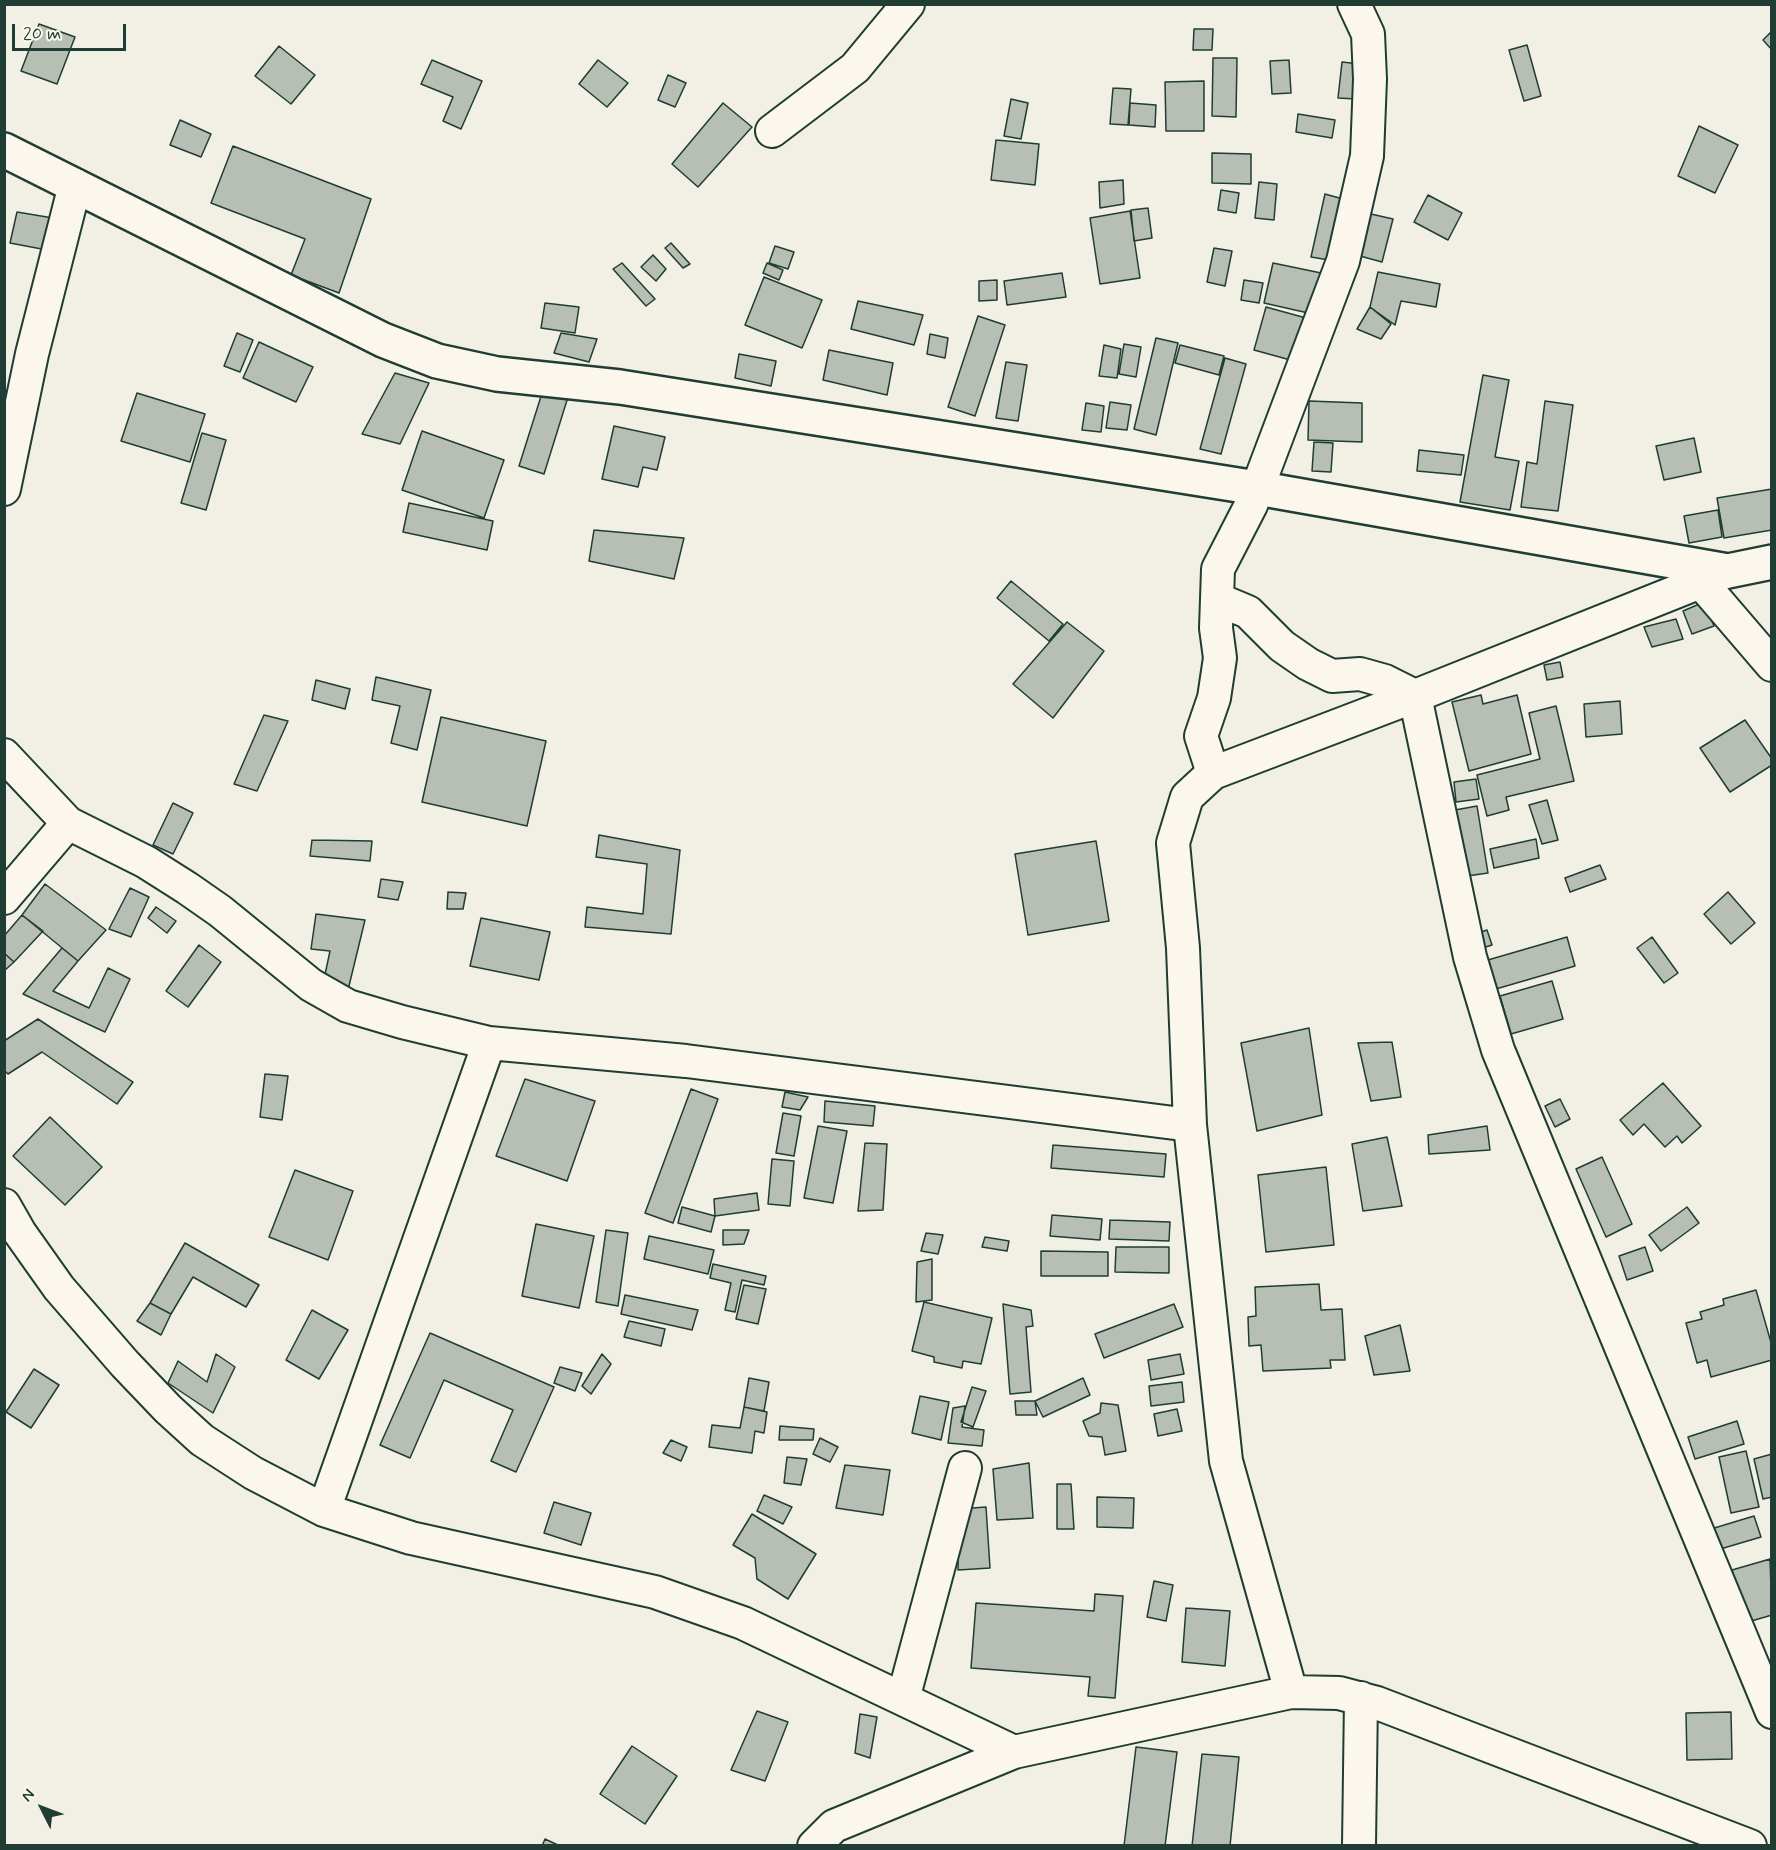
<!DOCTYPE html>
<html>
<head>
<meta charset="utf-8">
<style>
	body { margin:0 }
	#map { position:relative; width:1776px; height:1850px; overflow:hidden; background:#f2f0e5; font-family:Mynerve,sans-serif }
	canvas { display:block }
	.frame { position:absolute; inset:0; border:6px solid #1f3d34; pointer-events:none }
	.north { position:absolute; left:12px; top:1778px; width:60px; height:60px; -webkit-text-stroke:4px #fbf7ec; paint-order:stroke; rotate:312deg; font-size:16px; font-weight:700; line-height:24px; text-align:center; color:#1f3d34 }
	.north::after { content:''; display:block; margin:auto; width:21px; height:27px; background:#1f3d34; clip-path:polygon(50% 0,100% 100%,50% 72%,0 100%) }
	.scale { position:absolute; left:12px; top:24px; width:114px; height:27px; box-sizing:border-box; border:3px solid #1f3d34; border-top:0; padding-left:8px; font-size:18px; line-height:21px; white-space:nowrap; color:#1f3d34; -webkit-text-stroke:4px #fbf7ec; paint-order:stroke }
</style>
</head>
<body>
<div id="map">
<canvas width="1776" height="1850"></canvas>
<div class="frame"></div>
<div class="north">N</div>
<div class="scale">20 m</div>
</div>
<script>
const ctx = document.querySelector('canvas').getContext('2d');
ctx.lineJoin = 'round';
function paint(path, color) { ctx.fillStyle = color; ctx.fill(path, 'evenodd'); }
const poly = rows => new Path2D(rows.map(r => 'M' + r).join(''));
function strokePath(path, color, width, dash) { ctx.strokeStyle = color; ctx.lineWidth = width; ctx.lineCap = dash ? 'butt' : 'round'; ctx.setLineDash(dash || []); ctx.stroke(path); }
const building = poly([
	[39,24,75,37,57,84,21,71,39,24],
	[1194,29,1213,29,1212,50,1193,50,1194,29],
	[1772,31,1772,50,1763,40,1772,31],
	[1527,45,1541,96,1524,101,1509,50,1527,45],
	[279,46,315,75,291,104,255,76,279,46],
	[1213,58,1237,58,1236,117,1212,116,1213,58],
	[432,60,482,81,461,129,443,121,453,97,421,84,432,60],
	[598,60,628,83,607,107,579,84,598,60],
	[1289,60,1291,93,1272,94,1270,61,1289,60],
	[1342,62,1360,64,1356,99,1338,98,1342,62],
	[668,75,686,83,675,107,658,100,668,75],
	[1204,81,1204,131,1166,131,1165,82,1204,81],
	[1113,88,1131,89,1128,125,1110,124,1113,88],
	[1011,99,1028,103,1021,139,1004,136,1011,99],
	[723,103,752,127,698,187,672,164,723,103],
	[1130,103,1156,105,1155,127,1129,125,1130,103],
	[1298,114,1335,120,1332,138,1296,132,1298,114],
	[180,120,211,134,201,157,170,145,180,120],
	[1699,126,1738,145,1715,193,1678,176,1699,126],
	[996,140,1039,144,1035,185,991,180,996,140],
	[233,146,371,199,339,293,291,275,305,239,211,203,233,146],
	[1212,153,1251,154,1251,184,1212,183,1212,153],
	[1123,180,1124,204,1100,208,1099,182,1123,180],
	[1259,182,1277,184,1274,220,1255,218,1259,182],
	[1221,190,1239,193,1236,213,1218,210,1221,190],
	[1325,194,1343,199,1329,260,1311,257,1325,194],
	[1428,195,1462,213,1448,240,1414,222,1428,195],
	[1148,208,1152,238,1134,241,1131,210,1148,208],
	[1130,211,1140,278,1100,284,1090,218,1130,211],
	[17,212,53,218,47,250,10,243,17,212],
	[1371,214,1393,219,1382,262,1360,256,1371,214],
	[671,243,690,264,683,268,665,248,671,243],
	[775,246,794,252,788,269,769,263,775,246],
	[1214,248,1232,251,1225,286,1207,282,1214,248],
	[653,255,666,269,656,281,641,267,653,255],
	[622,263,655,299,646,306,613,269,622,263],
	[767,263,783,270,779,280,763,273,767,263],
	[1273,263,1326,274,1317,315,1264,303,1273,263],
	[1378,272,1440,284,1436,307,1401,301,1395,325,1370,307,1378,272],
	[1062,273,1066,297,1007,305,1004,281,1062,273],
	[764,277,822,300,802,348,745,325,764,277],
	[997,280,997,300,979,301,979,281,997,280],
	[1244,280,1263,283,1259,303,1241,300,1244,280],
	[858,301,923,315,914,345,851,329,858,301],
	[545,303,579,307,575,333,541,328,545,303],
	[1266,307,1306,318,1294,361,1254,350,1266,307],
	[1370,307,1391,324,1381,339,1357,329,1370,307],
	[978,316,1005,325,975,416,948,407,978,316],
	[237,333,253,340,240,372,224,366,237,333],
	[561,333,597,339,589,362,554,353,561,333],
	[930,334,948,338,945,358,927,354,930,334],
	[1156,338,1178,343,1156,435,1134,429,1156,338],
	[259,342,313,367,296,402,243,378,259,342],
	[1124,344,1141,347,1136,377,1119,374,1124,344],
	[1104,345,1121,349,1117,378,1099,376,1104,345],
	[1180,345,1224,356,1219,375,1175,363,1180,345],
	[829,350,893,363,887,395,823,380,829,350],
	[739,354,776,361,771,386,735,378,739,354],
	[1225,358,1246,364,1221,454,1200,449,1225,358],
	[1006,362,1027,365,1018,421,996,418,1006,362],
	[395,373,429,383,400,444,362,434,395,373],
	[1483,375,1509,380,1495,457,1519,461,1510,510,1460,502,1483,375],
	[543,390,568,397,544,474,519,466,543,390],
	[137,393,205,414,190,462,121,441,137,393],
	[1309,401,1362,403,1362,442,1308,440,1309,401],
	[1545,401,1573,405,1558,511,1521,507,1527,462,1537,464,1545,401],
	[1110,402,1131,405,1127,430,1106,428,1110,402],
	[1086,403,1104,406,1101,432,1082,430,1086,403],
	[614,426,665,437,657,470,643,467,638,487,602,479,614,426],
	[422,431,504,460,484,518,402,490,422,431],
	[202,433,226,440,206,510,181,503,202,433],
	[1694,438,1701,472,1664,480,1656,446,1694,438],
	[1314,442,1333,443,1331,472,1312,471,1314,442],
	[1419,450,1464,455,1461,475,1417,471,1419,450],
	[1772,489,1772,530,1724,538,1717,498,1772,489],
	[409,503,493,521,487,550,403,532,409,503],
	[1718,510,1722,537,1689,543,1684,516,1718,510],
	[594,530,684,538,674,579,589,561,594,530],
	[1011,581,1063,624,1049,641,997,598,1011,581],
	[1704,602,1714,626,1692,634,1683,611,1704,602],
	[1676,619,1683,639,1652,647,1644,627,1676,619],
	[1067,622,1104,651,1053,718,1013,684,1067,622],
	[1560,662,1563,677,1547,680,1544,665,1560,662],
	[376,677,431,690,417,750,391,743,400,706,372,700,376,677],
	[316,680,350,689,345,709,312,700,316,680],
	[1481,695,1483,704,1517,695,1531,754,1469,771,1452,702,1481,695],
	[1620,701,1622,734,1586,737,1584,704,1620,701],
	[1556,706,1574,781,1506,797,1509,810,1487,816,1477,775,1540,759,1529,713,1556,706],
	[264,715,288,721,257,791,234,784,264,715],
	[441,717,546,741,527,826,422,802,441,717],
	[1745,720,1772,759,1772,765,1730,792,1700,748,1745,720],
	[1476,779,1479,799,1456,802,1454,782,1476,779],
	[1547,800,1558,840,1542,844,1529,805,1547,800],
	[173,803,193,813,173,854,153,845,173,803],
	[1477,806,1488,873,1467,876,1455,810,1477,806],
	[599,835,680,850,671,934,585,927,587,907,643,914,647,864,596,857,599,835],
	[1536,839,1539,858,1494,868,1490,849,1536,839],
	[312,840,372,841,370,861,310,856,312,840],
	[1096,841,1109,921,1028,935,1015,854,1096,841],
	[1600,865,1606,879,1570,892,1565,878,1600,865],
	[381,879,403,882,398,900,378,897,381,879],
	[45,884,106,930,78,961,22,915,45,884],
	[130,888,149,897,131,937,109,929,130,888],
	[448,892,466,893,463,909,447,909,448,892],
	[1728,892,1755,923,1731,944,1704,914,1728,892],
	[156,907,176,921,167,933,148,918,156,907],
	[316,914,365,920,348,990,323,984,330,951,311,949,316,914],
	[22,915,43,931,14,962,4,953,4,936,22,915],
	[481,918,550,932,539,980,470,966,481,918],
	[1487,930,1492,945,1476,950,1472,935,1487,930],
	[1567,937,1575,966,1489,991,1481,962,1567,937],
	[1652,937,1678,973,1664,983,1637,948,1652,937],
	[199,945,221,962,188,1007,166,991,199,945],
	[62,948,78,961,53,991,89,1008,108,968,130,979,105,1032,23,994,62,948],
	[4,953,14,962,4,971,4,953],
	[1552,981,1563,1019,1511,1034,1500,996,1552,981],
	[38,1019,133,1082,117,1104,42,1052,8,1074,4,1070,4,1041,38,1019],
	[1309,1028,1322,1115,1257,1131,1241,1043,1309,1028],
	[1392,1042,1401,1097,1371,1101,1358,1043,1392,1042],
	[265,1074,288,1076,282,1120,260,1117,265,1074],
	[525,1079,595,1101,567,1181,496,1156,525,1079],
	[1663,1083,1701,1126,1682,1143,1677,1136,1665,1147,1644,1124,1633,1135,1620,1120,1663,1083],
	[691,1089,718,1099,673,1223,645,1213,691,1089],
	[785,1092,808,1097,800,1110,782,1107,785,1092],
	[1560,1099,1570,1119,1555,1127,1545,1106,1560,1099],
	[825,1101,875,1106,873,1126,824,1122,825,1101],
	[783,1113,801,1116,794,1156,776,1153,783,1113],
	[50,1117,102,1167,65,1205,13,1156,50,1117],
	[818,1126,847,1131,833,1203,804,1198,818,1126],
	[1487,1126,1490,1150,1429,1154,1428,1135,1487,1126],
	[1387,1137,1402,1206,1363,1211,1352,1144,1387,1137],
	[865,1143,887,1144,883,1210,858,1211,865,1143],
	[1053,1145,1166,1154,1164,1177,1051,1168,1053,1145],
	[1602,1157,1632,1224,1606,1237,1576,1169,1602,1157],
	[772,1159,794,1161,790,1206,768,1204,772,1159],
	[1326,1167,1334,1245,1266,1252,1258,1175,1326,1167],
	[295,1170,353,1191,328,1260,269,1237,295,1170],
	[757,1193,759,1210,715,1216,714,1199,757,1193],
	[682,1207,715,1216,711,1232,678,1223,682,1207],
	[1687,1207,1699,1223,1661,1251,1649,1235,1687,1207],
	[1052,1215,1102,1219,1100,1240,1050,1236,1052,1215],
	[1110,1220,1170,1222,1169,1241,1109,1239,1110,1220],
	[536,1224,594,1236,579,1308,522,1296,536,1224],
	[606,1230,628,1233,618,1306,596,1302,606,1230],
	[723,1230,749,1230,744,1244,723,1245,723,1230],
	[926,1233,943,1235,938,1254,921,1251,926,1233],
	[649,1236,714,1250,708,1274,644,1259,649,1236],
	[985,1237,1009,1241,1007,1251,982,1247,985,1237],
	[185,1243,259,1285,246,1307,193,1277,171,1314,150,1303,185,1243],
	[1116,1247,1169,1247,1169,1273,1115,1272,1116,1247],
	[1645,1247,1653,1271,1627,1280,1619,1256,1645,1247],
	[1041,1251,1108,1252,1108,1276,1041,1276,1041,1251],
	[932,1259,932,1300,916,1302,917,1262,932,1259],
	[713,1264,766,1276,764,1285,742,1280,735,1312,725,1310,731,1283,710,1278,713,1264],
	[1319,1284,1321,1310,1342,1309,1345,1360,1330,1360,1331,1368,1263,1371,1261,1345,1249,1346,1248,1317,1256,1316,1255,1287,1319,1284],
	[744,1285,766,1289,758,1324,736,1319,744,1285],
	[1756,1290,1772,1346,1772,1360,1711,1377,1707,1360,1697,1363,1686,1323,1702,1319,1700,1312,1724,1305,1723,1299,1756,1290],
	[625,1295,698,1310,692,1330,621,1314,625,1295],
	[924,1302,992,1318,981,1364,963,1361,962,1368,934,1362,934,1357,912,1351,924,1302],
	[150,1303,171,1314,161,1335,137,1321,150,1303],
	[1003,1304,1031,1310,1033,1326,1026,1327,1031,1392,1010,1394,1003,1304],
	[1174,1304,1183,1327,1104,1358,1095,1334,1174,1304],
	[312,1310,348,1330,319,1379,286,1360,312,1310],
	[629,1321,665,1329,661,1346,624,1337,629,1321],
	[1400,1325,1410,1371,1374,1375,1365,1336,1400,1325],
	[430,1333,554,1387,516,1472,491,1461,513,1410,444,1380,410,1458,380,1445,430,1333],
	[216,1354,235,1367,213,1413,168,1383,178,1361,207,1382,216,1354],
	[602,1354,611,1364,591,1394,582,1386,602,1354],
	[1180,1354,1184,1374,1151,1380,1148,1360,1180,1354],
	[560,1367,582,1373,575,1391,554,1383,560,1367],
	[34,1369,59,1385,31,1428,6,1412,34,1369],
	[749,1378,769,1382,764,1411,744,1407,749,1378],
	[1083,1378,1090,1395,1043,1417,1035,1401,1083,1378],
	[1182,1382,1184,1402,1151,1406,1149,1386,1182,1382],
	[972,1387,986,1391,973,1427,961,1422,972,1387],
	[920,1396,949,1402,941,1440,912,1433,920,1396],
	[1015,1401,1035,1401,1037,1415,1016,1415,1015,1401],
	[1101,1403,1118,1405,1126,1451,1105,1455,1102,1437,1089,1436,1083,1421,1100,1413,1101,1403],
	[965,1406,962,1427,984,1430,982,1446,948,1443,953,1408,965,1406],
	[744,1407,767,1412,764,1433,755,1431,752,1453,709,1447,712,1425,740,1428,744,1407],
	[1177,1409,1182,1431,1158,1436,1154,1414,1177,1409],
	[1737,1421,1744,1444,1695,1459,1688,1437,1737,1421],
	[780,1426,814,1429,813,1440,779,1440,780,1426],
	[820,1438,838,1447,830,1462,813,1454,820,1438],
	[671,1440,687,1447,681,1461,663,1453,671,1440],
	[1746,1451,1759,1507,1731,1513,1719,1457,1746,1451],
	[1772,1454,1772,1497,1763,1499,1754,1459,1772,1454],
	[787,1457,807,1459,801,1485,784,1483,787,1457],
	[1029,1463,1033,1518,997,1520,993,1469,1029,1463],
	[845,1465,890,1470,883,1515,836,1508,845,1465],
	[1057,1484,1071,1484,1074,1529,1057,1529,1057,1484],
	[764,1495,792,1507,783,1524,757,1511,764,1495],
	[1097,1497,1134,1498,1133,1528,1097,1527,1097,1497],
	[554,1502,591,1513,581,1545,544,1533,554,1502],
	[986,1507,990,1568,958,1570,959,1509,986,1507],
	[752,1514,816,1554,788,1599,757,1579,755,1558,733,1545,752,1514],
	[1754,1516,1761,1537,1717,1550,1711,1529,1754,1516],
	[1770,1559,1772,1615,1748,1622,1732,1570,1770,1559],
	[1154,1581,1173,1585,1166,1621,1147,1617,1154,1581],
	[1095,1594,1123,1596,1115,1698,1088,1696,1090,1677,971,1668,976,1603,1094,1611,1095,1594],
	[1186,1608,1230,1611,1225,1666,1182,1662,1186,1608],
	[757,1711,788,1722,765,1781,731,1770,757,1711],
	[1731,1712,1732,1759,1687,1760,1686,1713,1731,1712],
	[860,1714,877,1717,870,1758,855,1753,860,1714],
	[632,1746,677,1776,645,1824,600,1794,632,1746],
	[1136,1747,1177,1752,1165,1846,1124,1846,1136,1747],
	[1202,1754,1239,1757,1230,1846,1192,1846,1202,1754],
	[545,1839,560,1846,542,1846,545,1839]
]);
paint(building, '#b7beb3');
strokePath(building, '#1f3d34', 1.5);
const street = poly([
	[1354,4,1368,34,1370,79,1367,156,1343,261,1251,505,1218,569,1217,599,1248,612,1282,646,1308,664,1332,676,1360,674,1385,681,1415,696,1470,957,1498,1050,1772,1712],
	[772,131,855,68,908,4],
	[4,489,32,354,75,185],
	[1700,581,1772,665],
	[4,755,68,823],
	[1213,773,1201,736,1214,698,1220,658,1216,628,1217,599],
	[4,898,68,823,146,862,187,888,220,911,311,985,348,1006,402,1022,489,1043,686,1061,1190,1125],
	[4,1205,20,1233,59,1288,125,1364,168,1409,202,1440,253,1473,324,1510,411,1538,655,1592,743,1623,1014,1752],
	[324,1510,489,1043],
	[1291,1692,1226,1461,1190,1125,1183,948,1173,843,1187,797,1213,773,1415,696,1728,571],
	[903,1699,965,1468],
	[814,1846,834,1826,1014,1752,1291,1692,1339,1693,1377,1703,1750,1846],
	[1359,1846,1361,1698]
]);
const secondary = poly([
	[4,150,383,340,437,361,497,374,620,387,1257,488,1728,571,1772,562]
]);
strokePath(street, '#1f3d34', 36);
strokePath(secondary, '#1f3d34', 38);
strokePath(street, '#fbf7ec', 32);
strokePath(secondary, '#fbf7ec', 33);
</script>
</body>
</html>
